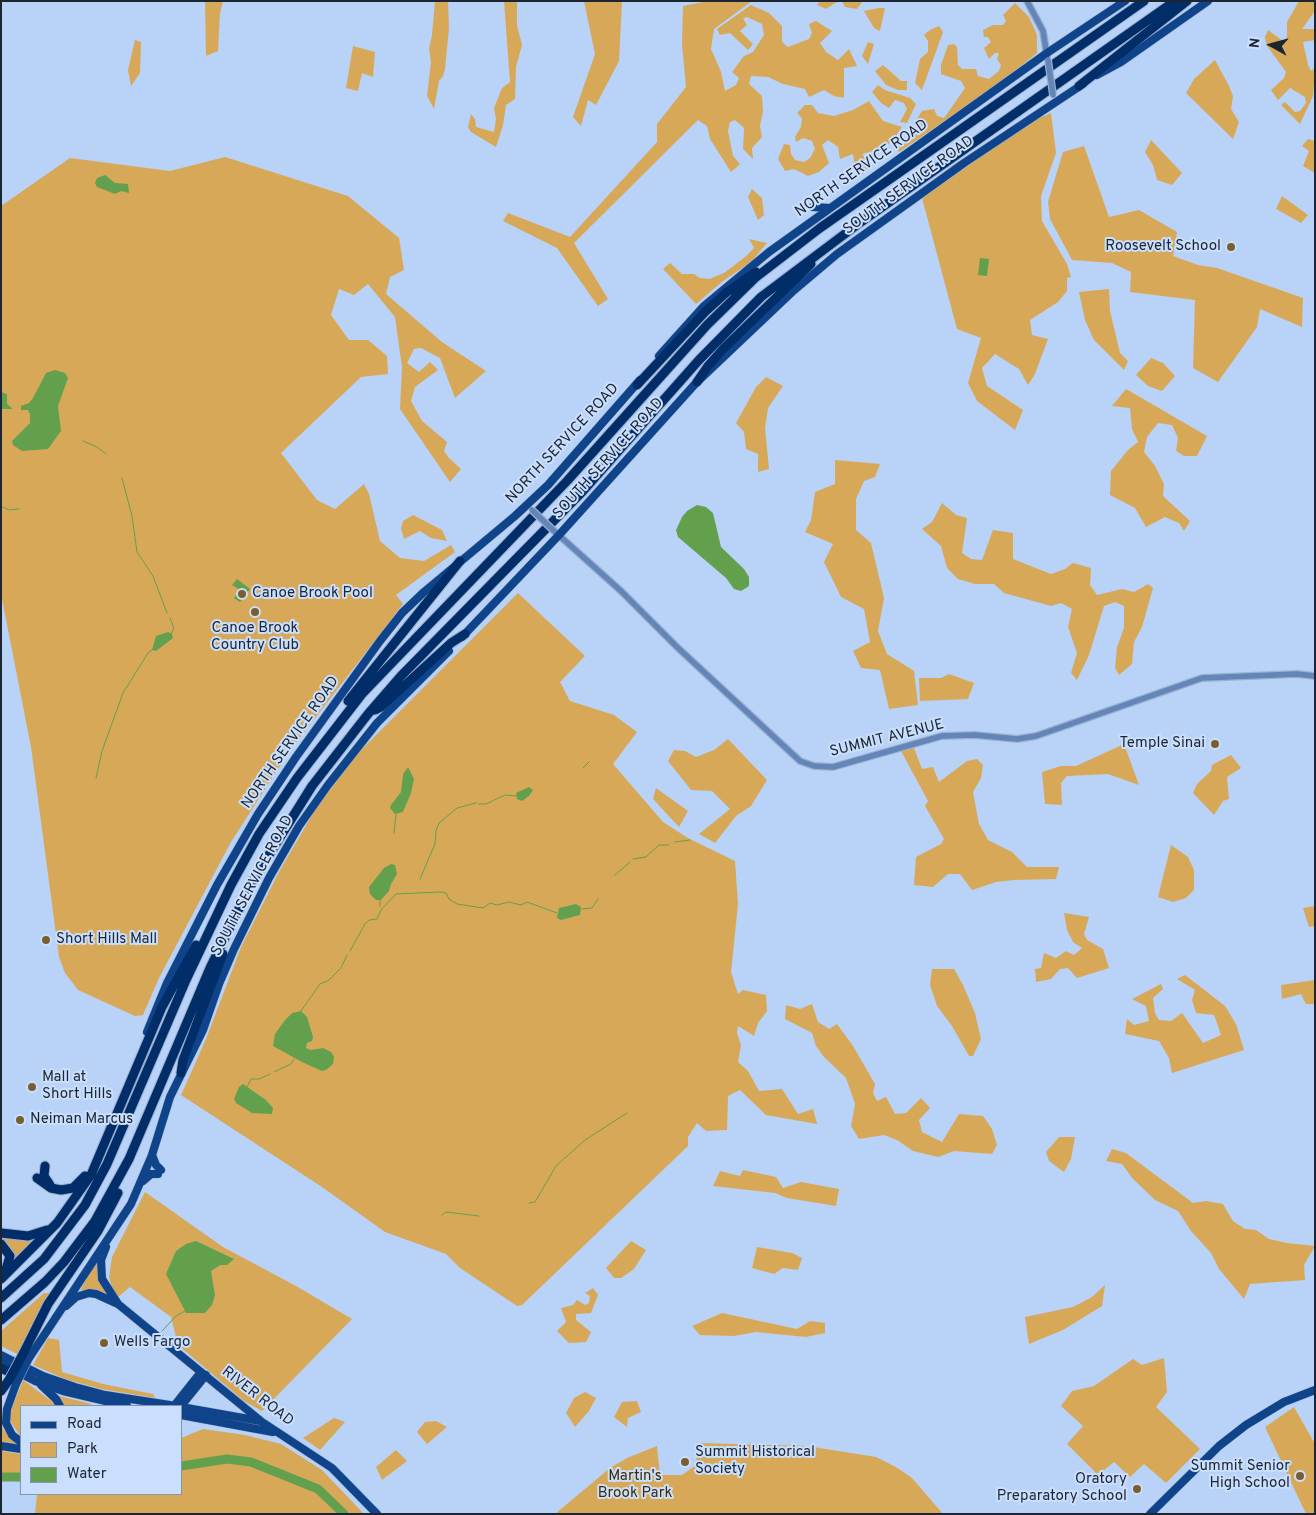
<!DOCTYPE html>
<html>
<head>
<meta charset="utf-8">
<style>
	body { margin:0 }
	#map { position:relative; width:1316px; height:1515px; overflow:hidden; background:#b9d2f7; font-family:Overpass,sans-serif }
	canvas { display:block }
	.frame { position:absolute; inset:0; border:2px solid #1c2633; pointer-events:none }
	.legend { position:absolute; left:20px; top:1405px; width:162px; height:90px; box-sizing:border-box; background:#cadffd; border:1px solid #8495ac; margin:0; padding:6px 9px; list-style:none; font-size:15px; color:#1c2633 }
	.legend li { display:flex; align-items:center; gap:10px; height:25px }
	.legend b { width:25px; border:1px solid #8495ac }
	.north { position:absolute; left:1246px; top:20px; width:50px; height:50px; -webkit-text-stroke:4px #cadffd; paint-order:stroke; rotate:277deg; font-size:14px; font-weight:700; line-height:20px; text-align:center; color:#1c2633 }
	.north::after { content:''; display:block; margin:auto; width:18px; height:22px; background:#1c2633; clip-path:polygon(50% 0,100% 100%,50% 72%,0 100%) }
</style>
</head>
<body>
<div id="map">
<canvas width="1316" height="1515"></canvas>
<div class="frame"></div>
<ul class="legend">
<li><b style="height:6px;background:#0f438a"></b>Road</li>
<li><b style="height:14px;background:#d8a859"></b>Park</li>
<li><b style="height:14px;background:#63a04e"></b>Water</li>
</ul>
<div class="north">N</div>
</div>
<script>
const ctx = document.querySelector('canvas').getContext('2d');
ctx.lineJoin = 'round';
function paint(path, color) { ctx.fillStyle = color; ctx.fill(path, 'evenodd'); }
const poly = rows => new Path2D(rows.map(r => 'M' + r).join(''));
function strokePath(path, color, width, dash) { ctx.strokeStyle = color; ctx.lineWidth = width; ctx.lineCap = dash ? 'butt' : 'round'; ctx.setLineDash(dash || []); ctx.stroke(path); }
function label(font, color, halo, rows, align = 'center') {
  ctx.font = font + ' Overpass,sans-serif'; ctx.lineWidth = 4; ctx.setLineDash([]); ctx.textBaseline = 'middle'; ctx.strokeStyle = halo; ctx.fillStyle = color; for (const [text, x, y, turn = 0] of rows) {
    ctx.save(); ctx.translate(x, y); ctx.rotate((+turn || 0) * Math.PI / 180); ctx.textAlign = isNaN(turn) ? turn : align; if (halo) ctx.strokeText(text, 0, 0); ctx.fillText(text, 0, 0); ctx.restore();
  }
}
paint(poly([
	[205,1,223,1,220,13,218,51,206,56],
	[435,1,448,1,449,28,445,69,443,76,439,81,434,109,427,96,431,62,429,49,432,35],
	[504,1,517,1,517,25,522,45,516,67,515,99,506,105,503,125,496,147,471,132,468,127,471,114,475,119,476,127,494,132,496,119,494,108,502,88,510,82],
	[584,1,622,1,619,61,596,105,588,100,581,126,573,117,595,54],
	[709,1,752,1,714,29,711,49,721,72,725,91,736,85,739,78,732,72,744,56,753,52,764,35,762,24,747,17,743,18,747,25,740,31,753,44,748,50,730,33,720,35,717,29,751,5,769,13,782,26,782,42,788,47,809,39,812,33,809,24,816,21,832,31,820,43,826,52,838,60,849,49,857,66,844,68,844,98,834,96,824,90,809,97,805,89,783,84,768,77,751,76,749,84,762,96,763,111,760,126,762,137,752,148,753,159,743,149,744,128,735,120,730,122,728,131,733,156,740,164,731,172,710,139,707,126,698,120,574,243,608,299,598,306,557,248,503,221,508,213,570,237,657,142,657,124,686,87,682,44,683,6],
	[820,1,842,1,835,3,826,9,817,5],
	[842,1,863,1,857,9,845,7],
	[1299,1,1315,1,1315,11,1302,29,1315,29,1315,40,1303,42,1308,65,1311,71,1315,68,1313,96,1300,124,1281,105,1285,102,1295,112,1300,111,1306,103,1305,97,1290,88,1278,100,1271,90,1284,78,1286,72,1267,46,1265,37,1268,30,1283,41,1287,37,1287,22],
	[1015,3,1029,17,1037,35,1037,53,992,89,899,152,896,148,915,129,916,120,922,111,934,109,937,116,944,118,965,88,961,81,941,74,941,65,948,45,954,44,957,47,958,65,962,69,976,69,978,76,989,79,999,71,1001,65,997,59,999,53,995,53,989,59,984,48,991,42,988,37,984,37,983,30,993,25,1003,25,1006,21,1003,15],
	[879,8,885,8,880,31,874,28,864,11],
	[939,26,943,32,922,90,915,83,920,59,928,52,928,41,924,35,930,30],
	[135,40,141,42,140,73,131,86,128,70],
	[868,42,874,44,868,64,862,56],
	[353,46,375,52,373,77,362,73,358,91,346,88],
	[1215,60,1229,86,1233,96,1231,109,1239,122,1233,139,1186,93,1194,79],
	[883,65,901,81,907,81,907,90,898,90,886,85,875,71],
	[878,85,885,90,910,98,916,104,907,123,900,122,907,109,904,103,895,100,889,108,881,103,872,92],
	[869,101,883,121,902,127,894,139,884,148,862,154,870,165,862,175,855,168,853,154,840,159,838,147,828,140,822,145,829,163,819,172,808,176,794,169,785,171,778,159,784,144,790,145,791,154,795,160,804,162,810,158,815,149,812,141,803,138,796,142,795,137,801,127,802,118,797,113,805,105,812,105,818,113,834,116,853,110],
	[1051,113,1056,153,1041,196,1042,221,1067,264,1071,277,1067,278,1067,291,1058,302,1030,320,1032,335,1048,339,1035,374,1028,385,1019,369,995,354,982,368,987,386,1023,410,1015,430,977,401,968,383,981,338,957,329,922,198,1028,123],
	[1308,139,1315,141,1315,173,1303,166,1309,151,1302,146],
	[1151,140,1182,173,1172,185,1157,180,1153,165,1145,152],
	[1084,146,1109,217,1139,210,1177,232,1173,256,1198,265,1217,268,1303,298,1302,327,1260,309,1257,327,1218,382,1193,368,1195,300,1130,292,1131,272,1112,263,1072,260,1050,219,1048,202,1063,152],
	[225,157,348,196,399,238,404,270,390,277,386,294,442,342,486,371,455,398,440,358,421,348,414,349,407,363,419,372,430,362,438,370,415,387,411,401,422,421,447,442,444,451,449,458,461,469,450,482,400,409,402,367,395,317,368,284,354,295,339,289,331,315,349,340,368,340,387,356,388,374,361,377,281,453,317,500,335,509,364,484,369,494,380,541,400,558,424,561,451,545,455,552,396,595,403,604,289,752,231,842,159,978,143,1015,135,1016,78,990,65,973,59,957,31,747,1,594,1,206,70,158,170,171],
	[752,189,762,198,764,215,758,220,748,197],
	[1282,196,1308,215,1301,223,1276,209],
	[749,239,767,243,751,262,723,281,696,304,663,269,670,263,682,274,694,274,700,278,709,279,724,273,745,257,754,248],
	[1109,289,1110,311,1120,353,1128,361,1124,370,1094,340,1085,320,1079,292],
	[1151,358,1163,363,1175,376,1162,391,1148,386,1136,375],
	[766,377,783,386,768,408,765,428,769,469,758,472,758,454,746,449,744,432,736,423,756,387],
	[1126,389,1207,436,1197,456,1184,456,1176,451,1178,438,1172,425,1158,423,1147,437,1144,452,1155,466,1164,484,1163,496,1190,521,1184,531,1179,523,1165,517,1146,527,1135,508,1110,495,1111,471,1128,450,1138,442,1132,429,1130,408,1112,406],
	[835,460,880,464,875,477,864,481,856,499,856,530,871,543,884,598,878,631,887,654,914,671,918,705,889,709,880,670,861,668,853,651,870,642,864,609,841,597,824,562,833,544,805,532,811,520,815,492,835,484],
	[942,503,956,515,967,518,962,553,971,559,982,560,993,530,1013,533,1013,559,1051,574,1065,569,1073,563,1091,568,1090,585,1097,595,1122,589,1134,592,1148,584,1153,588,1142,627,1134,642,1132,664,1119,675,1115,668,1117,647,1124,628,1124,606,1115,602,1104,606,1089,655,1077,680,1071,673,1077,653,1068,627,1072,609,1061,603,1051,606,1004,593,994,584,975,584,958,579,947,568,941,546,922,529,932,522],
	[413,515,442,530,447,541,431,538,420,531,404,539,401,528,403,521],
	[518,593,585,656,560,682,570,701,614,715,637,732,613,764,663,822,688,838,735,861,738,904,731,972,738,994,743,990,766,995,767,1011,758,1023,754,1036,738,1026,737,1033,741,1045,738,1062,748,1071,759,1091,782,1089,798,1114,813,1109,817,1124,766,1115,740,1090,728,1096,727,1130,706,1131,697,1123,688,1137,688,1146,522,1305,517,1306,460,1268,446,1254,385,1232,322,1187,181,1095,206,1039,241,947,280,870,315,810,357,754],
	[949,674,974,683,968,699,920,701,919,678,941,678],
	[728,739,767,780,751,806,736,816,715,843,699,834,730,809,712,791,691,790,668,761,674,750,685,751,696,757,714,750],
	[1124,744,1139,785,1108,774,1067,776,1061,783,1062,805,1045,804,1042,772,1061,766,1076,766],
	[914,748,922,769,933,767,939,782,967,761,977,759,983,765,981,778,973,792,979,824,988,840,1012,852,1027,867,1059,867,1056,879,1014,880,996,882,972,890,960,874,948,874,933,887,914,885,916,857,941,844,944,839,925,806,928,801,901,751],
	[1231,755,1241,768,1227,777,1229,799,1223,801,1214,815,1193,793,1197,784,1211,771,1212,765],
	[656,788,688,811,679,827,653,799],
	[1171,845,1188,857,1194,870,1194,890,1186,898,1173,902,1158,897],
	[1315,906,1315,926,1309,927,1303,908],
	[1064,913,1089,917,1084,934,1087,940,1103,949,1109,968,1077,978,1068,968,1060,969,1051,979,1036,982,1035,969,1041,968,1044,953,1056,958,1066,951,1074,955,1082,948,1073,942,1067,930],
	[932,969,954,969,963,985,975,1013,981,1039,973,1056,969,1056,952,1026,937,1006,930,985],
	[1185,975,1225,1006,1236,1024,1244,1050,1172,1073,1169,1058,1159,1041,1125,1034,1127,1019,1134,1025,1149,1021,1146,1006,1132,999,1161,984,1163,989,1153,998,1155,1013,1159,1020,1171,1021,1182,1013,1203,1043,1221,1035,1214,1015,1196,1013,1192,1000,1195,990,1177,979],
	[1315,980,1315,1004,1306,1004,1301,994,1282,999,1281,985],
	[812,1004,818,1022,829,1029,837,1024,853,1046,875,1084,873,1093,877,1101,886,1097,895,1114,906,1113,921,1098,930,1108,919,1120,922,1132,942,1142,959,1114,983,1116,992,1129,997,1145,992,1154,954,1151,938,1157,913,1151,897,1140,884,1135,859,1139,851,1126,855,1104,846,1078,824,1057,816,1046,812,1033,785,1019,786,1005,800,1009],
	[1059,1137,1075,1137,1071,1159,1064,1172,1049,1161,1046,1152],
	[1112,1149,1126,1153,1193,1203,1206,1201,1223,1204,1233,1221,1245,1229,1256,1230,1269,1239,1287,1243,1315,1246,1304,1265,1305,1280,1250,1284,1244,1299,1219,1269,1211,1253,1191,1231,1178,1211,1155,1200,1133,1179,1122,1164,1106,1161],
	[743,1170,776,1177,783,1188,801,1182,839,1189,836,1206,787,1198,775,1193,713,1186,720,1171,740,1176],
	[145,1192,223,1247,296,1286,352,1319,262,1411,244,1401,178,1345,171,1317,130,1287,118,1297,112,1288,109,1277,112,1257],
	[1,1236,34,1240,35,1241,11,1267,7,1246,1,1239],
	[631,1241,646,1250,634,1269,621,1278,614,1278,606,1268],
	[757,1247,792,1253,802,1258,798,1270,783,1268,774,1274,752,1268],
	[102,1252,98,1264,98,1278,107,1295,88,1290,80,1290],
	[1105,1285,1102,1306,1063,1330,1029,1344,1025,1317,1073,1307,1092,1297],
	[593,1288,598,1295,591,1313,576,1314,576,1320,591,1332,586,1342,569,1343,557,1331,566,1322,561,1308,573,1305,577,1300,585,1305,589,1303,590,1296,585,1293],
	[44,1293,52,1293,17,1354,1,1346,1,1331],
	[722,1313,797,1329,810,1321,825,1323,825,1333,806,1337,756,1332,734,1336,700,1335,692,1326],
	[48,1338,59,1340,62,1372,103,1384,153,1394,155,1398,101,1389,65,1379,33,1365],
	[1164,1358,1167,1392,1156,1407,1200,1449,1166,1483,1144,1464,1130,1477,1114,1462,1098,1475,1067,1444,1083,1426,1061,1406,1072,1391,1094,1386,1133,1359,1142,1365],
	[23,1380,54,1403,54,1406,21,1406,21,1437,8,1418],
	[585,1392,596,1398,589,1411,575,1427,566,1413,574,1398],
	[59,1396,92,1404,84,1406,63,1406],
	[637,1401,641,1412,628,1418,627,1427,614,1417,622,1402],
	[1294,1407,1315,1444,1315,1514,1306,1514,1265,1427],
	[1,1412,3,1429,10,1438,21,1446,1,1443],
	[334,1418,345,1422,320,1450,303,1438],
	[436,1421,447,1427,427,1444,417,1432,425,1422],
	[203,1429,245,1435,281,1444,322,1470,364,1514,35,1514,37,1494,181,1494,181,1438],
	[698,1443,807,1446,876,1457,896,1467,912,1478,943,1514,555,1514,610,1468,627,1458,657,1446,660,1475,682,1475,696,1465],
	[396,1450,407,1461,382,1480,376,1467],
	[1,1451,21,1454,21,1482,8,1478,1,1479]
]), '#d8a859');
paint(poly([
	[105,175,115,183,128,184,129,193,121,191,115,194,97,187,95,183,97,178],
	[980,258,989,259,987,276,978,275],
	[55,370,65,373,68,378,58,406,61,431,48,449,22,451,13,445,12,441,30,423,30,414,28,410,21,410,21,406,29,403,33,398,46,373],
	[1,392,7,394,7,404,13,409,1,409],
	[697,505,706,507,713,513,721,547,744,569,749,577,749,586,741,591,734,589,726,578,678,537,676,530,682,517,687,511],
	[237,579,250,589,240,602,234,598,240,590,232,585],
	[168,632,172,634,173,638,156,651,152,650,156,636],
	[408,767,414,779,411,793,403,812,395,814,390,808,391,805,401,792,403,774],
	[529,787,533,790,529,796,522,801,517,799,516,793],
	[391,864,395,865,397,874,391,884,389,891,381,900,376,900,370,894,369,887,384,868],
	[576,904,581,907,580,915,561,920,557,918,559,908],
	[301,1011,307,1017,313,1037,312,1041,307,1043,306,1048,311,1050,323,1048,331,1052,334,1057,333,1064,326,1070,322,1071,302,1062,273,1046,275,1034,285,1020,292,1013],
	[243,1084,266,1100,273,1108,272,1114,252,1113,236,1103,234,1099,239,1087],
	[196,1241,234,1259,227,1265,220,1265,211,1271,215,1295,212,1305,205,1313,186,1313,166,1274,176,1251,186,1244]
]), '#63a04e');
strokePath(poly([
	[83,441,97,447,106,454],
	[122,478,132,516,137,552,153,576,167,613],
	[1,506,9,510,19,509],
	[170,618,174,628,171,634],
	[583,768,589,762],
	[96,778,102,751,123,693,148,653,153,649],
	[478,804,486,804,505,795,516,796],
	[394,833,396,814],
	[675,842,690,840],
	[633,859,646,857,659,845,669,845],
	[615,875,630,862],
	[420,879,435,844,436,831,439,823,457,808,476,803],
	[380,900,380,906],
	[582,909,592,908,598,899],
	[350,951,365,924,369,920,377,919,381,910,396,894,440,892,446,893,449,899,457,904,483,908,490,903,497,905,509,902,521,905,527,902,557,913],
	[301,1011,320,984,329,980,341,968,347,955],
	[274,1072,291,1064,294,1059],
	[247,1087,251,1079,259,1079,270,1074],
	[529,1203,535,1202,556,1166,585,1140,627,1113],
	[442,1215,446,1212,479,1216],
	[162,1331,176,1316,185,1311]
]), '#63a04e', 1);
strokePath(poly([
	[181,1466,227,1459,251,1462,318,1489,344,1514],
	[1,1477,21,1477]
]), '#63a04e', 9);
const tertiary = poly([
	[1027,1,1043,31,1047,56],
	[553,530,621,591,678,648,800,761,814,766,833,767,942,736,975,735,1017,739,1036,736,1202,678,1297,674,1315,676]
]);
const primary = poly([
	[1097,75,1121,62,1208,1],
	[813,207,829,208],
	[659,356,704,306,769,252,1047,53,1125,1],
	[462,637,559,535,696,383,792,292,837,254,964,163,1083,84],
	[147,1032,167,983,217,885,258,814,296,757,380,641,402,613,424,592,515,516,548,485,640,380],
	[152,1155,156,1165,161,1170],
	[143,1181,151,1174,158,1174],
	[106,1247,101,1260,102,1279,118,1304],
	[66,1306,76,1297,89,1293,96,1294,118,1304,262,1422,332,1468,377,1514],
	[1,1355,43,1376,75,1387,105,1395,176,1406],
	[29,1358,131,1204,152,1155,170,1097,203,1030,219,984,234,949,269,878,299,826,328,785,377,723,449,651],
	[1,1363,35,1381,63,1391,127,1406],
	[16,1384,7,1409,6,1423,12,1435,21,1442],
	[41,1385,56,1399,60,1406],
	[174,1406,201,1372],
	[181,1406,206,1375],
	[181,1407,260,1421],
	[181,1415,273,1432],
	[1,1446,21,1449],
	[1150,1514,1219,1446,1246,1425,1284,1402,1315,1390]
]);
const motorway = poly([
	[1079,86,1187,1],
	[697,382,708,366,724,348,811,264],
	[637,385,705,312,727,292,756,272],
	[348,701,460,561],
	[375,710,381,707,451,643,465,634],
	[181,1073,183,1060,223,954],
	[45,1166,44,1176,50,1185],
	[37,1178,51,1188,61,1190,73,1188,85,1176],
	[1,1233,28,1236,47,1230],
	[1,1244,10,1256,5,1272],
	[1,1279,57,1223,91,1175,162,1007,196,945],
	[1,1298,44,1259,85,1205,107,1164,186,980,231,885,259,834,297,778,362,694,567,481,707,325,755,278,820,228,1144,1],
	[1,1320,45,1282,64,1262,95,1221,129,1159,210,968,252,882,312,786,368,714,401,676,582,492,699,360,761,297,858,224,1175,1],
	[23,1354,48,1304,98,1231,118,1193],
	[1,1368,7,1371,13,1369],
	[1,1391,9,1380]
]);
strokePath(tertiary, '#9ab0d0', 8);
strokePath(primary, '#9ab0d0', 9);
strokePath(motorway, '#9ab0d0', 11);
strokePath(tertiary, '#6385b7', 5.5);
strokePath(primary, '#0f438a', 8);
strokePath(motorway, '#012d69', 9);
const tertiaryBridge = poly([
	[1048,60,1053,95],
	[532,510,553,530]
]);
const primaryBridge = poly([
	[16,1384,29,1358]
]);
const motorwayBridge = poly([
	[9,1380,23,1354]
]);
strokePath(tertiaryBridge, '#9ab0d0', 8, []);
strokePath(primaryBridge, '#9ab0d0', 9, []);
strokePath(motorwayBridge, '#9ab0d0', 11, []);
strokePath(tertiaryBridge, '#6385b7', 5.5);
strokePath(primaryBridge, '#0f438a', 8);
strokePath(motorwayBridge, '#012d69', 9);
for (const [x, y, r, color] of [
	[1231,247,5,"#795e30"],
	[242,594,5,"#795e30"],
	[255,612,5,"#795e30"],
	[1215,744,5,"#795e30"],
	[46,940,5,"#795e30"],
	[32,1087,5,"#795e30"],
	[20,1120,5,"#795e30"],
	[104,1343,5,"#795e30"],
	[685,1462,5,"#795e30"],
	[1300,1476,5,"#795e30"],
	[1137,1489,5,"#795e30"]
]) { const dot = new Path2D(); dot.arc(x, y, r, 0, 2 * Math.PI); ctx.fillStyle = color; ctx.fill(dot); strokePath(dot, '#cadffd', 2); }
label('15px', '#1c2633', '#cadffd', [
	["NORTH SERVICE ROAD",862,169,-35],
	["SOUTH SERVICE ROAD",909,186,-36],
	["NORTH SERVICE ROAD",563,444,-47],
	["SOUTH SERVICE ROAD",609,459,-48],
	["SUMMIT AVENUE",887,739,-14],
	["NORTH SERVICE ROAD",291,743,-55],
	["SOUTH SERVICE ROAD",253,886,-62],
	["RIVER ROAD",257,1397,38]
]);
label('15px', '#1c2633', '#cadffd', [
	["Roosevelt School",1221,247,"right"],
	["Canoe Brook Pool",252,594],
	["Canoe Brook",255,629,"center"],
	["Country Club",255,646,"center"],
	["Temple Sinai",1205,744,"right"],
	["Short Hills Mall",56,940],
	["Mall at",42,1078],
	["Short Hills",42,1095],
	["Neiman Marcus",30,1120],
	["Wells Fargo",114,1343],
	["Summit Historical",695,1453],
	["Society",695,1470],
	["Summit Senior",1290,1467,"right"],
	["High School",1290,1484,"right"],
	["Oratory",1127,1480,"right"],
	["Preparatory School",1127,1497,"right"]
], 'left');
label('15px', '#412b00', '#cadffd', [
	["Martin's",635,1477],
	["Brook Park",635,1494]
]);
</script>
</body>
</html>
